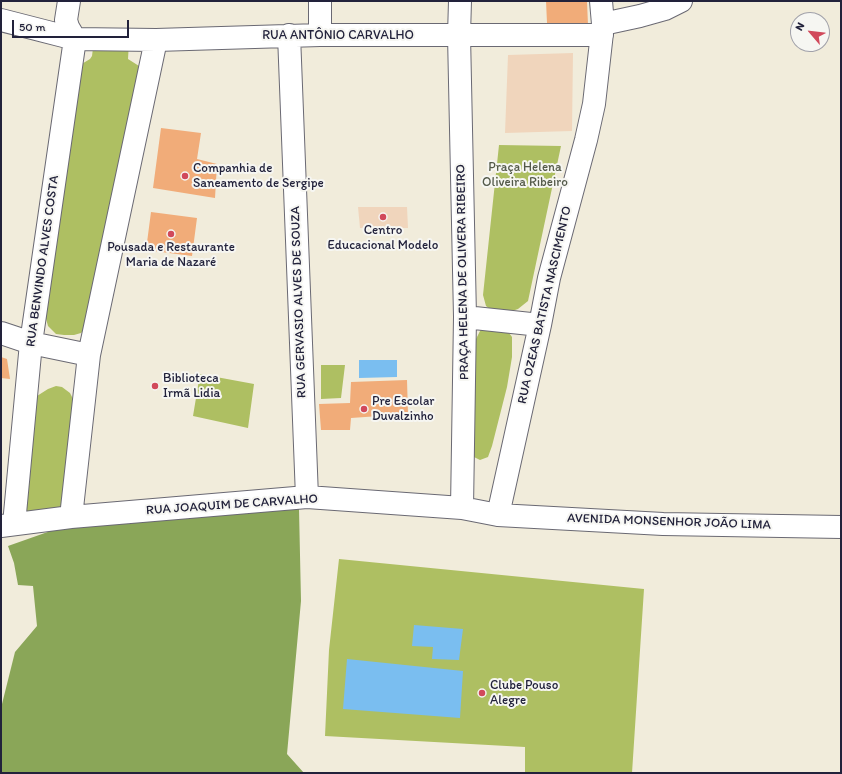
<!DOCTYPE html>
<html>
<head>
<meta charset="utf-8">
<style>
	body { margin:0 }
	#map { position:relative; width:842px; height:774px; overflow:hidden; background:#f1ecdb; font-family:Itim,sans-serif }
	canvas { display:block }
	.frame { position:absolute; inset:0; border:2px solid #22223b; pointer-events:none }
	.north { position:absolute; left:790px; top:12px; width:40px; height:40px; box-sizing:border-box; background:#f6f6f2; border:1px solid #a1a1a9; border-radius:50%; rotate:298deg; font-size:11px; font-weight:700; line-height:16px; text-align:center; color:#22223b }
	.north::after { content:''; display:block; margin:auto; width:14px; height:18px; background:#d1495b; clip-path:polygon(50% 0,100% 100%,50% 72%,0 100%) }
	.scale { position:absolute; left:12px; top:20px; width:117px; height:18px; box-sizing:border-box; border:2px solid #22223b; border-top:0; padding-left:5px; font-size:12px; line-height:14px; white-space:nowrap; color:#22223b; -webkit-text-stroke:3px #f6f6f2; paint-order:stroke }
</style>
</head>
<body>
<div id="map">
<canvas width="842" height="774"></canvas>
<div class="frame"></div>
<div class="north">N</div>
<div class="scale">50 m</div>
</div>
<script>
const ctx = document.querySelector('canvas').getContext('2d');
ctx.lineJoin = 'round';
function paint(path, color) { ctx.fillStyle = color; ctx.fill(path, 'evenodd'); }
const poly = rows => new Path2D(rows.map(r => 'M' + r).join(''));
function strokePath(path, color, width, dash) { ctx.strokeStyle = color; ctx.lineWidth = width; ctx.lineCap = dash ? 'butt' : 'round'; ctx.setLineDash(dash || []); ctx.stroke(path); }
function label(font, color, halo, rows, align = 'center') {
  ctx.font = font + ' Itim,sans-serif'; ctx.lineWidth = 4; ctx.setLineDash([]); ctx.textBaseline = 'middle'; ctx.strokeStyle = halo; ctx.fillStyle = color; for (const [text, x, y, turn = 0] of rows) {
    ctx.save(); ctx.translate(x, y); ctx.rotate((+turn || 0) * Math.PI / 180); ctx.textAlign = isNaN(turn) ? turn : align; if (halo) ctx.strokeText(text, 0, 0); ctx.fillText(text, 0, 0); ctx.restore();
  }
}
paint(poly([
	[573,53,572,131,505,133,508,55],
	[358,207,407,207,408,228,360,228]
]), '#f0d5bc');
paint(poly([
	[94,40,129,42,128,59,139,66,87,327,81,333,74,335,64,335,56,334,48,326,45,315,80,65,90,59,92,56],
	[499,145,561,146,528,301,518,309,509,312,491,310,486,306,483,295],
	[481,329,507,330,512,337,512,357,507,387,492,446,488,457,480,460,474,457,473,442,476,339],
	[321,365,345,365,341,398,321,399],
	[200,374,254,384,248,428,193,416],
	[56,386,62,387,70,393,74,401,61,505,58,512,27,519,22,497,37,396,48,389],
	[339,559,644,589,632,773,525,773,525,747,325,736,329,650]
]), '#aebf62');
paint(poly([
	[299,509,301,601,287,754,304,773,1,773,1,705,2,704,15,652,37,626,33,586,18,585,14,563,8,546,76,522]
]), '#8aa658');
paint(poly([
	[359,360,397,360,397,377,359,378],
	[414,625,463,629,459,660,432,659,433,647,412,646],
	[347,659,463,671,460,718,343,709]
]), '#7abef0');
paint(poly([
	[546,1,587,1,588,25,547,23],
	[161,128,201,133,197,159,217,164,215,198,153,188],
	[151,212,197,218,192,256,146,250],
	[1,357,7,359,10,379,1,378],
	[407,380,408,414,351,418,350,430,321,430,319,404,350,403,351,382]
]), '#f1ac79');
const minor = poly([
	[460,1,459,35,465,317,462,508],
	[1,20,75,39,156,40,320,35,602,35],
	[603,24,640,16,665,9,681,1],
	[289,35,307,497],
	[320,35,320,1],
	[465,317,540,325],
	[1,333,31,343,89,355],
	[498,515,540,325,549,278,586,140,594,104,603,24,601,1],
	[71,517,89,355,156,40],
	[14,524,31,343,75,39,68,27,66,20,69,1],
	[1,526,71,517,307,497,462,508,498,515,663,524,841,527]
]);
strokePath(minor, '#6a6973', 24);
strokePath(minor, '#fff', 22);
for (const [x, y, r, color] of [
	[185,176,4,"#d1495b"],
	[383,217,4,"#d1495b"],
	[171,234,4,"#d1495b"],
	[155,386,4,"#d1495b"],
	[364,409,4,"#d1495b"],
	[482,693,4,"#d1495b"]
]) { const dot = new Path2D(); dot.arc(x, y, r, 0, 2 * Math.PI); ctx.fillStyle = color; ctx.fill(dot); strokePath(dot, '#f6f6f2', 1.5); }
label('13px', '#22223b', '#f6f6f2', [
	["RUA ANTÔNIO CARVALHO",338,36],
	["RUA BENVINDO ALVES COSTA",43,261,-82],
	["PRAÇA HELENA DE OLIVERA RIBEIRO",463,272,-91],
	["RUA GERVASIO ALVES DE SOUZA",299,302,-92],
	["RUA OZEAS BATISTA NASCIMENTO",545,305,-77],
	["RUA JOAQUIM DE CARVALHO",232,505,-4],
	["AVENIDA MONSENHOR JOÃO LIMA",669,522,2]
]);
label('13px', '#535949', '#f6f6f2', [
	["Praça Helena",525,168],
	["Oliveira Ribeiro",525,183]
]);
label('13px', '#22223b', '#f6f6f2', [
	["Companhia de",193,169],
	["Saneamento de Sergipe",193,184],
	["Centro",383,231,"center"],
	["Educacional Modelo",383,246,"center"],
	["Pousada e Restaurante",171,248,"center"],
	["Maria de Nazaré",171,263,"center"],
	["Biblioteca",163,379],
	["Irmã Lidia",163,394],
	["Pre Escolar",372,402],
	["Duvalzinho",372,417],
	["Clube Pouso",490,686],
	["Alegre",490,701]
], 'left');
</script>
</body>
</html>
